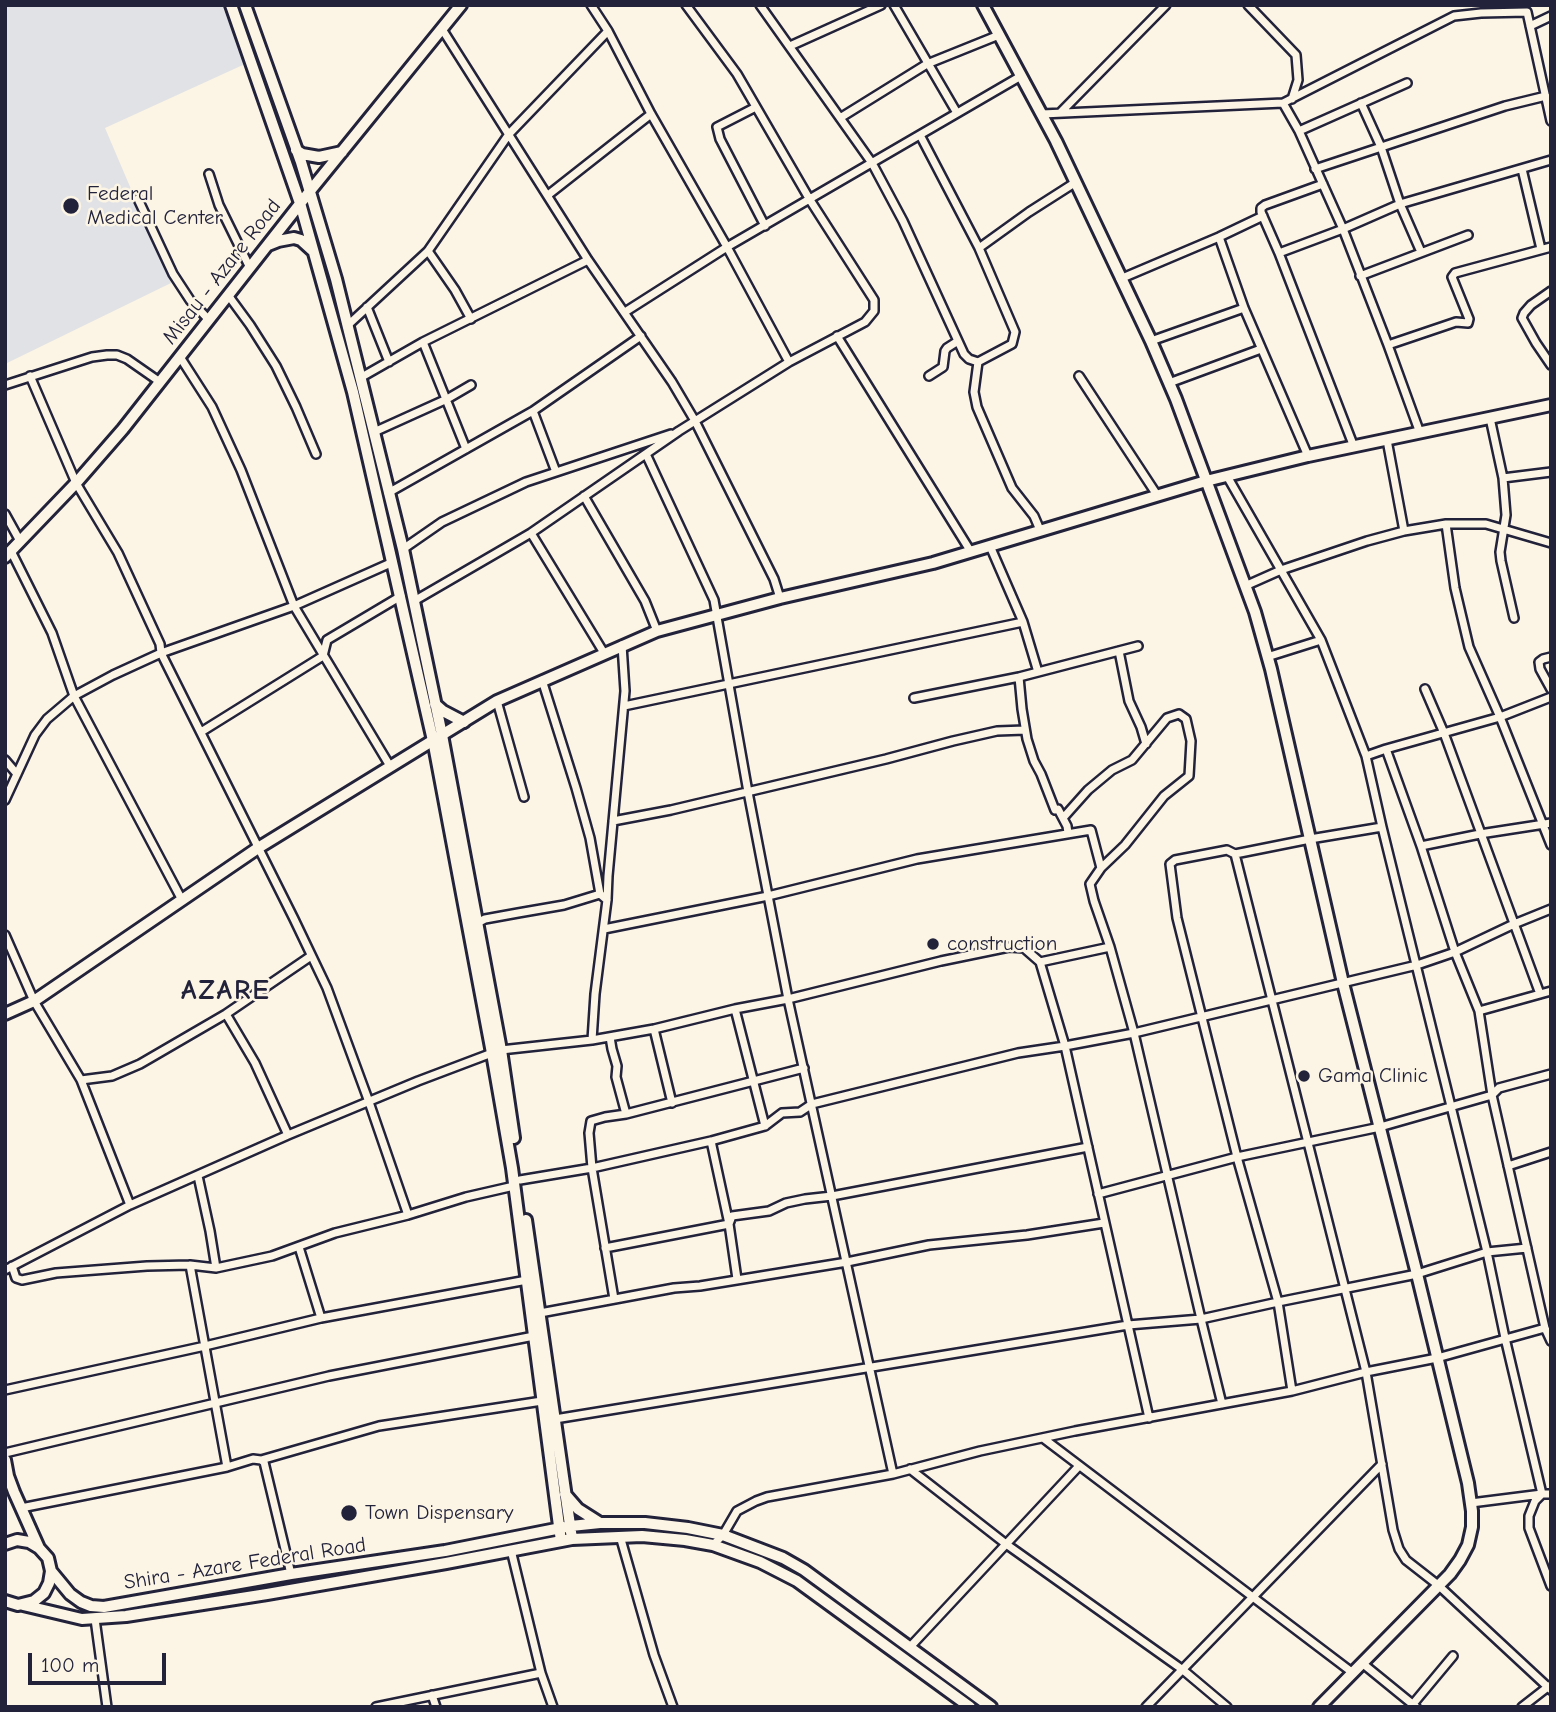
<!DOCTYPE html>
<html>
<head>
<meta charset="utf-8">
<style>
	body { margin:0 }
	#map { position:relative; width:1556px; height:1712px; overflow:hidden; background:#fcf5e5; font-family:"Comic Neue",sans-serif }
	canvas { display:block }
	.frame { position:absolute; inset:0; border:7px solid #22223b; pointer-events:none }
	.scale { position:absolute; left:28px; top:1653px; width:138px; height:32px; box-sizing:border-box; border:4px solid #22223b; border-top:0; padding-left:9px; font-size:21px; line-height:24px; white-space:nowrap; color:#22223b; -webkit-text-stroke:5px #fcf5e5; paint-order:stroke }
</style>
</head>
<body>
<div id="map">
<canvas width="1556" height="1712"></canvas>
<div class="frame"></div>
<div class="scale">100 m</div>
</div>
<script>
const ctx = document.querySelector('canvas').getContext('2d');
ctx.lineJoin = 'round';
function paint(path, color) { ctx.fillStyle = color; ctx.fill(path, 'evenodd'); }
const poly = rows => new Path2D(rows.map(r => 'M' + r).join(''));
function strokePath(path, color, width, dash) { ctx.strokeStyle = color; ctx.lineWidth = width; ctx.lineCap = dash ? 'butt' : 'round'; ctx.setLineDash(dash || []); ctx.stroke(path); }
function label(font, color, halo, rows, align = 'center') {
  ctx.font = font + ' "Comic Neue",sans-serif'; ctx.lineWidth = 5; ctx.setLineDash([]); ctx.textBaseline = 'middle'; ctx.strokeStyle = halo; ctx.fillStyle = color; for (const [text, x, y, turn = 0] of rows) {
    ctx.save(); ctx.translate(x, y); ctx.rotate((+turn || 0) * Math.PI / 180); ctx.textAlign = isNaN(turn) ? turn : align; if (halo) ctx.strokeText(text, 0, 0); ctx.fillText(text, 0, 0); ctx.restore();
  }
}
paint(poly([
	[5,5,222,5,245,64,105,128,171,283,5,364]
]), '#e1e2e5');
const street = poly([
	[591,5,608,31,651,114,727,247,789,362],
	[760,5,872,163,903,221,964,354,969,359,978,362,1012,344,1015,332,979,248,920,135],
	[894,5,957,113],
	[1248,5,1296,55,1298,80,1292,99],
	[1530,26,1551,16],
	[442,29,588,260,672,382,695,421,774,579,780,598],
	[790,46,881,5],
	[1283,103,1299,131,1343,229,1388,345,1420,433],
	[1361,103,1381,147,1400,204,1421,252],
	[756,107,717,127,720,139,765,226],
	[1061,112,1166,5],
	[1042,114,1283,103,1454,16,1481,13,1527,12,1551,121],
	[840,118,927,64,999,35],
	[1299,131,1407,83],
	[1315,169,1505,106,1546,96],
	[1522,169,1541,249],
	[209,174,219,205,250,268],
	[1323,184,1265,205,1261,208,1261,212,1279,253,1354,447],
	[548,195,651,114],
	[138,199,173,274,190,300,209,320],
	[1219,237,1244,308,1308,456],
	[979,248,1029,212,1076,182],
	[428,251,455,290,471,319],
	[1279,253,1343,229,1400,204,1551,160],
	[1360,276,1468,235],
	[1120,279,1219,237,1263,216],
	[1551,291,1531,305,1524,313,1522,318,1536,343,1551,365],
	[228,295,250,325,276,366,296,407,316,454],
	[367,307,389,362],
	[625,312,727,247,1021,76],
	[347,326,428,251,509,134,608,31],
	[837,336,971,552],
	[1151,341,1244,308],
	[423,342,466,449],
	[1388,345,1456,322,1468,323,1469,319,1452,277,1455,273,1551,247],
	[180,357,212,407,241,470,294,606,390,766],
	[978,362,974,392,977,407,1012,488,1034,516,1040,530],
	[30,376,76,483,118,553,160,644,161,653,294,919,327,988,369,1102,408,1215],
	[929,376,943,367,945,351,947,348,958,341],
	[1079,376,1157,495],
	[360,378,423,342,588,260],
	[1169,383,1261,349],
	[5,385,92,357,107,355,117,355,127,359,160,382],
	[533,411,556,472],
	[1490,418,1503,478,1506,515,1500,552,1501,561,1514,618],
	[374,432,447,399,471,385],
	[1387,440,1404,531],
	[646,454,714,600,748,792,788,999,893,1474],
	[1227,476,1321,640,1366,756,1382,827,1487,1252,1505,1338,1542,1494,1551,1494],
	[1503,478,1551,472],
	[388,493,533,411,641,336],
	[584,496,645,601,657,631],
	[5,514,20,541],
	[1446,524,1455,588,1469,647,1500,717,1551,845],
	[531,533,604,653],
	[990,546,1023,622,1038,672],
	[403,549,442,522,526,482,671,434],
	[11,551,52,633,74,696,182,900],
	[1245,586,1281,570,1367,541,1404,531,1446,524,1486,524,1551,543],
	[414,601,531,533,679,431,789,362,865,322,874,311,874,300,810,200,737,74,686,5],
	[1119,651,1129,701,1141,727,1146,744],
	[1267,657,1321,640],
	[1551,657,1543,659,1539,662,1540,669,1551,689],
	[1019,677,1022,709,1027,739,1034,761,1041,774,1055,810,1058,809,1067,826,1068,833],
	[542,680,576,788,590,838,600,894,607,900],
	[1425,689,1444,733,1540,994],
	[914,698,1019,677,1138,646],
	[497,701,524,797],
	[624,706,1023,622],
	[201,732,323,656,327,640,401,596],
	[1386,749,1421,846,1455,952,1479,1011,1492,1095,1545,1328,1551,1341],
	[1366,756,1386,749,1500,717,1551,697],
	[5,760,17,774],
	[5,800,35,735,47,719,74,696,113,675,161,653,294,606,393,562],
	[1063,818,1088,790,1112,770,1132,760,1167,718,1179,714,1186,719,1191,741,1189,776,1164,796,1125,845,1101,868,1090,884,1094,901,1110,947,1134,1033,1201,1319,1222,1404],
	[613,821,671,810,886,759,953,741,997,731,1025,730],
	[1421,846,1480,834,1551,823],
	[1235,854,1366,1372,1393,1530,1399,1549,1406,1560,1438,1585,1551,1690],
	[477,923,485,919,518,913,564,905,600,894],
	[604,929,768,896,917,859,1091,830,1101,868],
	[5,935,34,1001,81,1080,130,1205],
	[1040,962,1110,947],
	[735,1009,765,1126],
	[1479,1011,1551,991],
	[226,1014,255,1063,288,1135],
	[654,1029,672,1103],
	[610,1037,612,1049,617,1066,616,1077,626,1114],
	[592,1040,595,994,607,900,608,876,625,691,622,645],
	[501,1050,592,1040,654,1029,735,1009,788,999,941,961,1009,947,1024,948,1040,962,1065,1046,1149,1418],
	[81,1080,112,1076,140,1064,226,1014,311,956],
	[711,1141,729,1224,737,1279],
	[1508,1166,1551,1152],
	[198,1176,210,1231,216,1268],
	[520,1180,592,1168,711,1141,765,1126,782,1113,800,1112,812,1104,1018,1053,1065,1046,1134,1033,1417,965,1455,952,1514,924,1551,909],
	[1098,1194,1237,1157,1380,1127,1492,1095,1499,1088,1551,1074],
	[299,1247,321,1318],
	[605,1248,729,1224,732,1216,769,1211,786,1203,805,1199,832,1196,1088,1147],
	[190,1265,227,1467],
	[12,1266,16,1278,22,1280,56,1273,147,1266,190,1265,216,1268,272,1256,335,1233,408,1215,466,1197,514,1186],
	[5,1270,130,1205,288,1135,418,1081,492,1053],
	[614,1299,592,1168,589,1133,591,1121,605,1117,626,1114,804,1068],
	[540,1313,674,1288,700,1286,847,1262,929,1245,1027,1235,1104,1223],
	[5,1390,205,1346,321,1318,527,1280],
	[1292,1391,1278,1302,1237,1157,1177,918,1170,864,1175,860,1227,850,1235,854,1310,839,1382,827],
	[555,1419,1128,1325,1201,1319,1278,1302,1417,1274,1487,1252,1527,1248],
	[1043,1438,1353,1673],
	[5,1453,329,1376,534,1336],
	[261,1460,379,1426,542,1401],
	[910,1469,1006,1544,1183,1670,1227,1707],
	[1471,1503,1542,1494,1535,1501,1529,1516,1529,1528,1551,1586],
	[21,1508,227,1467,253,1459,261,1460,264,1462,291,1574],
	[620,1536,654,1655,673,1707],
	[713,1545,723,1535,737,1511,756,1501,767,1497,893,1474,980,1451,1075,1431,1292,1391,1366,1372,1437,1358,1545,1328],
	[511,1550,541,1673,553,1707],
	[95,1619,107,1707],
	[910,1647,1079,1466],
	[1362,1663,1416,1707],
	[432,1695,436,1707],
	[1413,1704,1453,1656],
	[376,1707,541,1673],
	[1146,1707,1382,1464],
	[1522,1707,1549,1686]
]);
const secondary = poly([
	[983,5,1056,141,1151,341,1176,399,1255,612,1271,669,1343,983,1417,1274,1468,1483,1472,1511,1472,1527,1468,1545,1460,1560,1450,1574,1319,1707],
	[5,1014,34,1001,258,848,497,701,657,631,780,598,933,563,1206,481,1308,456,1551,405]
]);
const primary = poly([
	[231,5,300,203,353,392,434,745,492,1053,512,1168,561,1541],
	[245,5,301,162,336,279,403,549,442,735,501,1050,514,1138],
	[296,150,302,154,319,157,342,152],
	[268,245,278,241,294,238,301,240,312,250],
	[5,557,76,483,123,429,310,191,461,5],
	[435,704,443,711,464,722],
	[526,1220,572,1539],
	[5,1460,8,1476,14,1492,39,1548,48,1558,51,1571,49,1583,44,1593,34,1601,18,1605,5,1601],
	[565,1494,578,1509,600,1523],
	[5,1544,17,1540,29,1542,39,1548],
	[51,1571,70,1594,81,1602,91,1606,104,1607,291,1574,445,1551,571,1526,600,1523,645,1523,688,1528,723,1535,783,1558,804,1570,991,1707],
	[23,1605,82,1619,126,1616,267,1594,446,1563,572,1539,642,1536,685,1540,713,1545,760,1562,797,1581,970,1707]
]);
strokePath(street, '#22223b', 12);
strokePath(secondary, '#22223b', 16);
strokePath(primary, '#22223b', 16);
strokePath(street, '#fcf5e5', 7);
strokePath(secondary, '#fcf5e5', 10);
strokePath(primary, '#fcf5e5', 10);
for (const [x, y, r, color] of [
	[71,206,9,"#22223b"],
	[933,944,7,"#22223b"],
	[1304,1076,7,"#22223b"],
	[349,1513,9,"#22223b"]
]) { const dot = new Path2D(); dot.arc(x, y, r, 0, 2 * Math.PI); ctx.fillStyle = color; ctx.fill(dot); strokePath(dot, '#fcf5e5', 2.5); }
label('21px', '#22223b', '#fcf5e5', [
	["Federal",87,194],
	["Medical Center",87,218],
	["construction",947,944],
	["Gama Clinic",1318,1076],
	["Town Dispensary",365,1513]
], 'left');
label('21px', '#22223b', '#fcf5e5', [
	["Misau - Azare Road",222,272,-52],
	["Shira - Azare Federal Road",245,1564,-9]
]);
ctx.letterSpacing = '2px';
label('bold 28px', '#22223b', '#fcf5e5', [
	["AZARE",226,991]
]);
ctx.letterSpacing = '0px';
</script>
</body>
</html>
